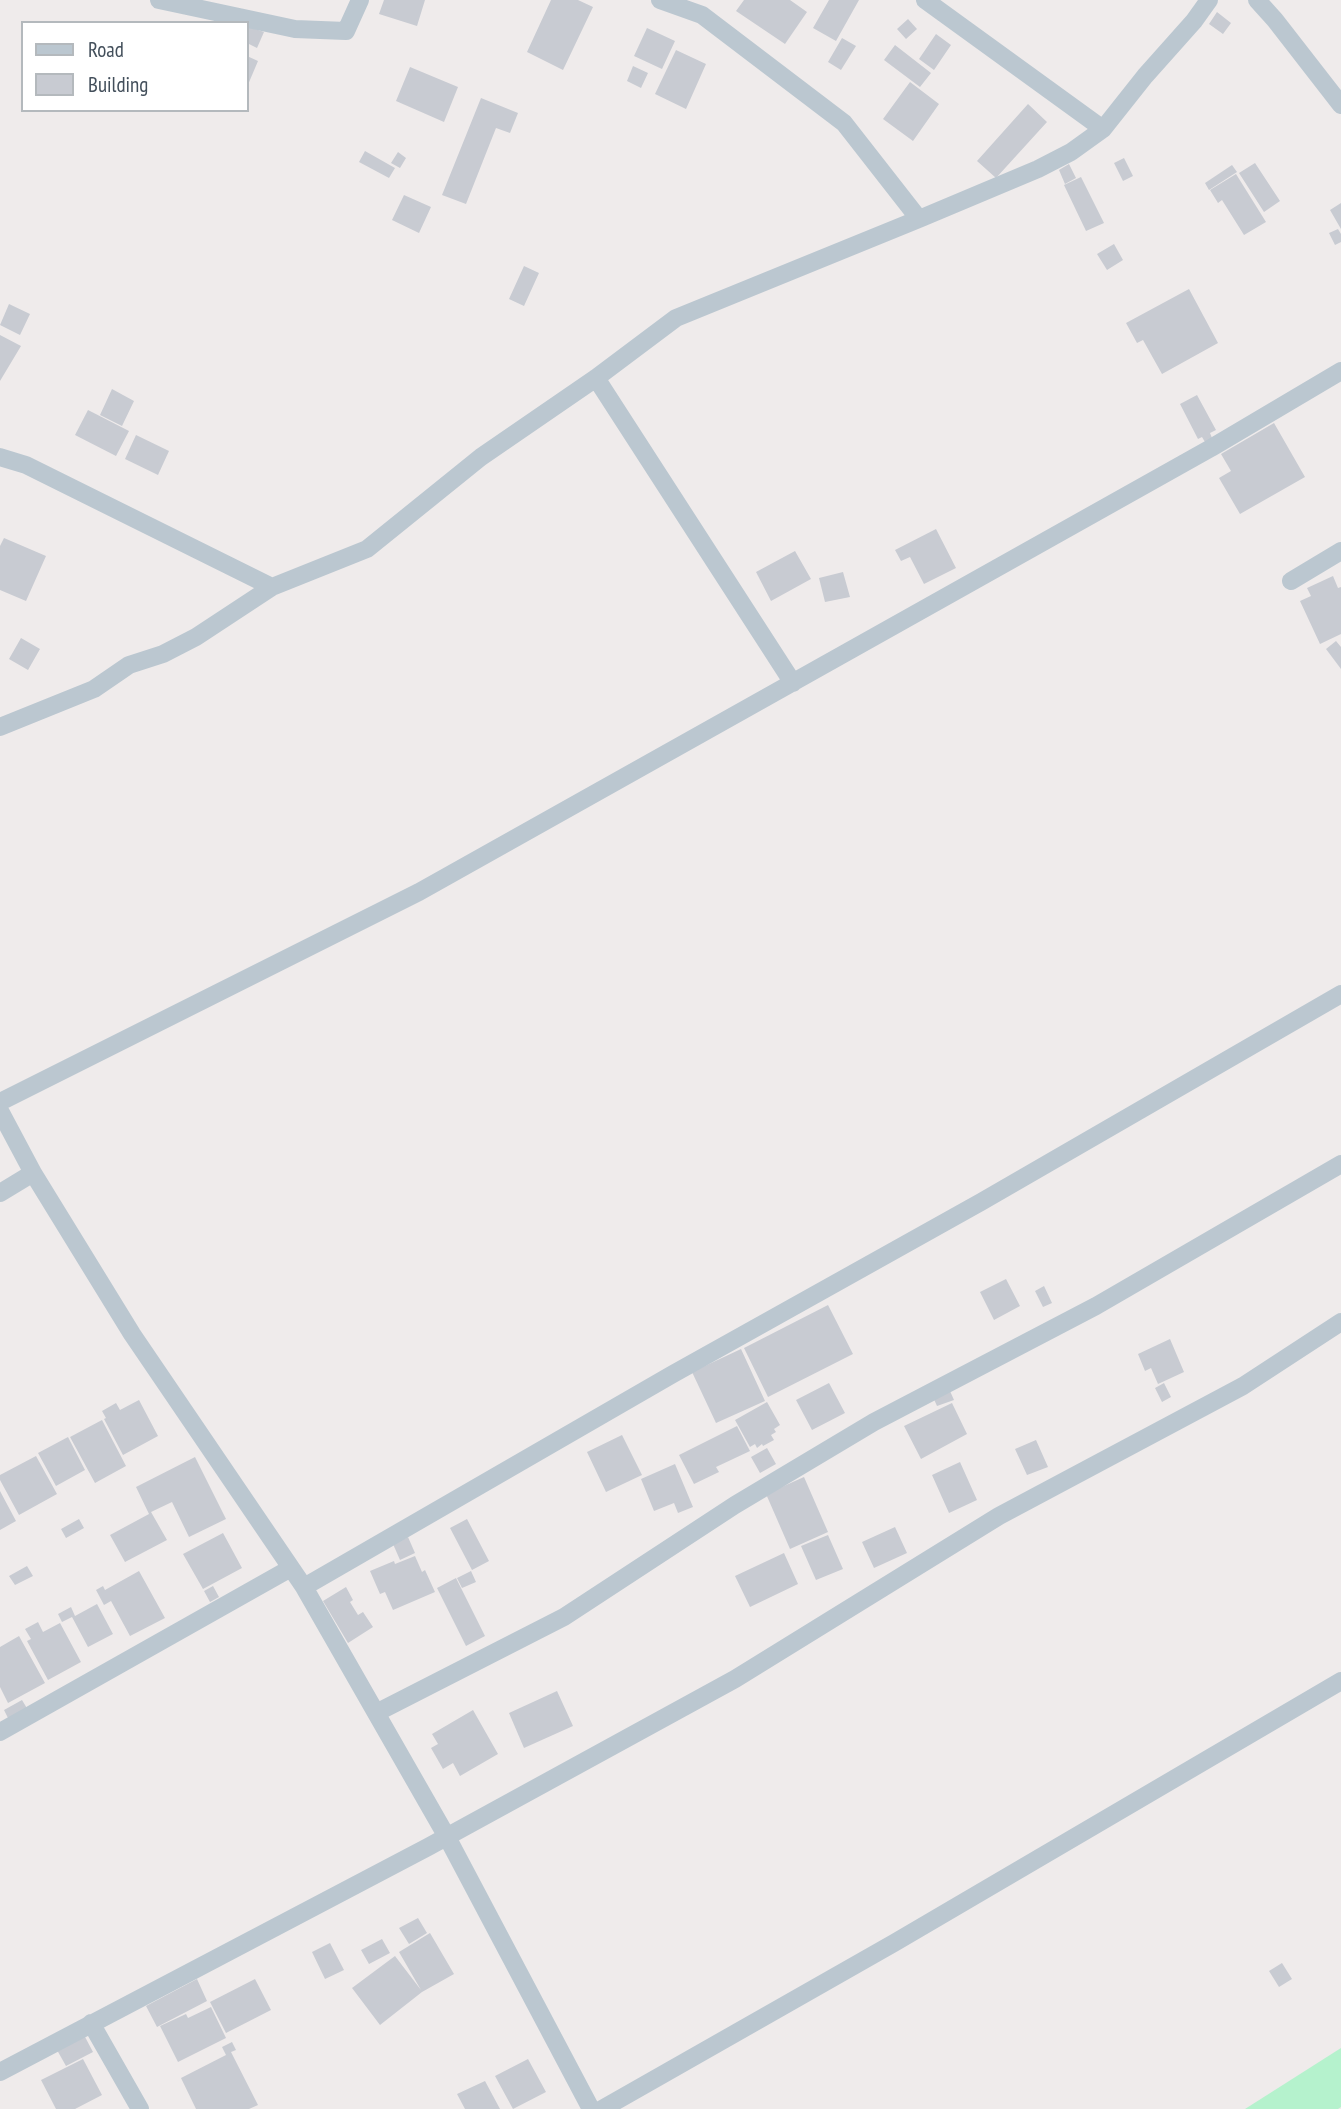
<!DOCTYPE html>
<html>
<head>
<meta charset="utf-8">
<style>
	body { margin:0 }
	#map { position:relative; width:1341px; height:2109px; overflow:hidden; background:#efebeb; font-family:"PT Sans Narrow",sans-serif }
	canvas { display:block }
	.legend { position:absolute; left:21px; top:21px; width:228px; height:91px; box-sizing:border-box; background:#fff; border:2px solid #b4b9bd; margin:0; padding:9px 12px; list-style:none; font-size:21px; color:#434f5b }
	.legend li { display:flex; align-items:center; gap:14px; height:35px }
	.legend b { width:35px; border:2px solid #b4b9bd }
</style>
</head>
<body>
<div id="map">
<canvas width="1341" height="2109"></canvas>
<ul class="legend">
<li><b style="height:9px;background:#bbc7d0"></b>Road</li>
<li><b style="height:19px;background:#c8cbd2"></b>Building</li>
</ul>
</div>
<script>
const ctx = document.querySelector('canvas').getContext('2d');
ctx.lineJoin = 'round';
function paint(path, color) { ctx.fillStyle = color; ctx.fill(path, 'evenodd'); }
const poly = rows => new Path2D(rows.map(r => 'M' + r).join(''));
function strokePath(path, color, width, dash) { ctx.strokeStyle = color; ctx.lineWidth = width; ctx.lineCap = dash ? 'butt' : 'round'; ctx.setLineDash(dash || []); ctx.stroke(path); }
paint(poly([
	[1341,2048,1341,2107,1338,2109,1245,2109]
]), '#b5f2cd');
paint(poly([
	[384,0,425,0,417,26,379,14],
	[551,0,578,0,593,7,563,70,527,52],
	[744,0,790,0,807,12,785,44,736,11],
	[829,0,859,0,836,41,813,28],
	[1217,12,1231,23,1223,34,1209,24],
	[908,19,917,29,906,39,897,29],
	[247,26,264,32,257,48,247,43],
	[647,28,675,41,662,69,634,56],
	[936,34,951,45,934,70,919,59],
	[842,38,856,46,841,70,828,62],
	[895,45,931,73,920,87,884,60],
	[676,50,706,64,686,109,655,94],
	[247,56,258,61,247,87],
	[633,66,648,73,641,88,627,81],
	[410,67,458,87,444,122,396,101],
	[910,82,939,104,913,141,883,119],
	[481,98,518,113,510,133,496,128,466,204,442,195],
	[1028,104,1047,122,996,178,977,161],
	[365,151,395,168,389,178,359,162],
	[398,152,406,158,400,168,391,163],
	[1124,158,1133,176,1123,181,1114,163],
	[1255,163,1280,201,1264,212,1239,173],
	[1069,164,1076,178,1065,184,1059,170],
	[1232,165,1237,172,1209,190,1205,183],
	[1236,174,1266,222,1244,235,1222,200,1218,203,1210,190],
	[1081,177,1104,223,1086,231,1064,185],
	[404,195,431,207,419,233,392,220],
	[1341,203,1341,229,1330,210],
	[1338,229,1341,234,1341,242,1335,245,1329,233],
	[1114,244,1123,260,1107,270,1097,254],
	[524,266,539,273,524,306,509,299],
	[1189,289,1218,343,1162,374,1143,340,1137,343,1126,323],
	[9,304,30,314,20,335,0,325],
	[0,335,21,346,0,381],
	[112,389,134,401,122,426,100,415],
	[1197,395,1216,430,1210,433,1212,438,1205,442,1202,437,1198,439,1180,404],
	[88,410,129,431,116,456,75,435],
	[1274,423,1305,477,1240,514,1219,478,1231,471,1221,454],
	[136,435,169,451,158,475,125,459],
	[936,529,956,568,924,584,910,557,901,561,895,550],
	[4,538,46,556,26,601,0,590,0,546],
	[795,551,811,579,771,601,756,572],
	[843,572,850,597,825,602,819,578],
	[1333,576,1338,588,1341,587,1341,634,1320,644,1300,601,1311,596,1307,588],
	[21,638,40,649,28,670,9,659],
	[1336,641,1341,647,1341,669,1326,649],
	[1006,1279,1020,1306,994,1320,980,1292],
	[1044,1286,1052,1303,1043,1307,1035,1291],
	[828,1305,853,1354,768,1397,744,1348],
	[1170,1339,1184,1372,1158,1384,1151,1368,1145,1371,1138,1354],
	[741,1349,765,1401,716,1423,692,1372],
	[829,1383,845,1413,812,1430,796,1400],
	[1164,1383,1171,1397,1162,1402,1155,1388],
	[950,1391,954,1400,937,1406,933,1397],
	[139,1400,158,1436,123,1455,104,1419,106,1418,102,1411,116,1403,120,1410],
	[767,1402,780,1425,774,1429,776,1432,771,1435,774,1440,763,1446,762,1444,757,1448,755,1444,750,1447,735,1420],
	[952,1403,967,1434,921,1459,904,1426],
	[102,1420,126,1466,95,1483,70,1437],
	[737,1426,750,1451,716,1467,719,1472,694,1484,679,1455],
	[622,1435,642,1475,606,1492,587,1452],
	[68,1437,85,1470,56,1486,38,1453],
	[1036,1440,1048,1467,1027,1475,1015,1449],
	[767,1448,776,1464,760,1473,751,1457],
	[36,1456,57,1494,19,1515,0,1480,0,1475],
	[195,1457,226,1519,189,1537,172,1502,151,1512,167,1540,125,1562,110,1535,149,1514,136,1487],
	[960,1462,977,1500,949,1513,932,1475],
	[675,1464,693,1507,678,1513,674,1503,654,1511,641,1479],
	[804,1477,828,1532,790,1549,766,1494],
	[0,1491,16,1521,0,1530],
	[79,1519,84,1528,66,1538,61,1529],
	[467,1519,489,1561,472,1570,450,1528],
	[895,1527,907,1553,874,1568,862,1542],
	[223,1533,242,1568,203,1589,183,1554],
	[828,1535,843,1569,816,1580,801,1546],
	[408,1537,415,1553,400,1560,393,1544],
	[784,1553,798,1584,750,1607,735,1576],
	[415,1556,422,1572,425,1570,435,1592,393,1610,385,1592,380,1594,370,1571,394,1561,395,1564],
	[27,1566,33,1576,15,1585,9,1576],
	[139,1571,165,1618,130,1636,111,1601,104,1605,96,1590,103,1586,105,1590],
	[471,1571,476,1582,462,1588,457,1578],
	[456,1578,485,1636,466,1646,437,1588],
	[213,1586,219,1597,210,1602,204,1591],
	[346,1587,353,1600,350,1602,358,1615,363,1612,373,1627,348,1643,323,1601],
	[97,1604,113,1634,88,1647,72,1617,62,1622,58,1614,71,1607,75,1616],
	[38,1622,43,1632,60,1623,81,1662,48,1680,27,1641,31,1639,25,1629],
	[19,1636,45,1683,8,1703,0,1687,0,1647],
	[557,1691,573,1726,524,1748,509,1713],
	[22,1700,28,1710,9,1720,4,1710],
	[473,1710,498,1754,460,1776,453,1763,443,1769,431,1748,438,1744,432,1734],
	[418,1918,427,1933,409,1944,399,1928],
	[430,1933,454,1974,422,1992,380,2025,352,1988,395,1956,421,1990,399,1952],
	[382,1939,390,1953,369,1964,361,1950],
	[330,1943,344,1970,325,1979,312,1952],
	[1282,1963,1292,1979,1279,1987,1269,1971],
	[197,1979,207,2001,157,2027,146,2006],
	[255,1979,271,2010,226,2033,210,2002],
	[211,2007,226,2038,178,2062,160,2026,186,2014,188,2018],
	[84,2035,93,2052,66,2066,57,2050],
	[232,2042,236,2050,231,2052,258,2105,249,2109,196,2109,181,2078,226,2055,222,2047],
	[83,2059,102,2095,75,2109,56,2109,41,2080],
	[528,2059,546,2092,513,2109,495,2076],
	[485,2081,500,2109,465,2109,457,2094]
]), '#c8cbd2');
strokePath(poly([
	[159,0,295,29,346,31,360,0],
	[660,0,702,15,844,123,919,219],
	[925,0,1103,129],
	[1257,0,1275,20,1341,105],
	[596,378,793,683],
	[0,457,26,465,272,587],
	[1291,581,1341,551],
	[0,727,94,689,129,665,163,654,196,637,272,587,367,549,481,457,596,378,676,318,919,219,1038,169,1071,152,1103,129,1145,76,1194,21,1209,0],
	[0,1102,419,892,1211,448,1341,371],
	[0,1111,33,1173,132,1334,304,1587,447,1837,591,2109],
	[0,1193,33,1173],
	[304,1587,673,1374,981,1202,1341,994],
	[376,1713,564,1617,735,1505,874,1422,1096,1306,1341,1164],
	[0,1732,291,1568],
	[91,2023,140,2109],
	[0,2072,428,1847,735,1679,999,1516,1243,1386,1341,1322],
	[602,2109,894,1943,1341,1681]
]), '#bbc7d0', 18);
</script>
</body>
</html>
